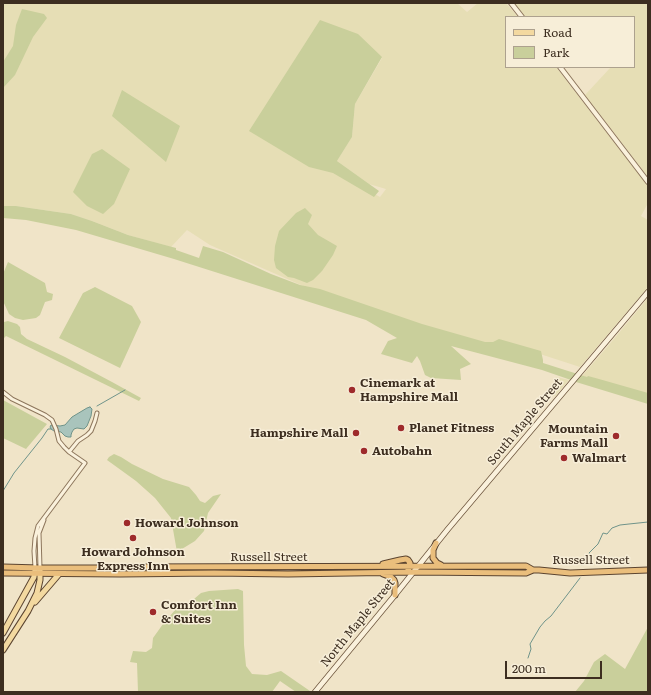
<!DOCTYPE html>
<html>
<head>
<meta charset="utf-8">
<style>
	body { margin:0 }
	#map { position:relative; width:651px; height:695px; overflow:hidden; background:#f0e4c8; font-family:Literata,serif }
	canvas { display:block }
	.frame { position:absolute; inset:0; border:4px solid #3d2e20; pointer-events:none }
	.legend { position:absolute; left:505px; top:16px; width:130px; height:52px; box-sizing:border-box; background:#f7eed8; border:1px solid #ada18e; margin:0; padding:5px 7px; list-style:none; font-size:12px; color:#3d2e20 }
	.legend li { display:flex; align-items:center; gap:8px; height:20px }
	.legend b { width:20px; border:1px solid #ada18e }
	.scale { position:absolute; left:505px; top:661px; width:97px; height:18px; box-sizing:border-box; border:2px solid #3d2e20; border-top:0; padding-left:5px; font-size:12px; line-height:14px; white-space:nowrap; color:#3d2e20; -webkit-text-stroke:3px #f7eed8; paint-order:stroke }
</style>
</head>
<body>
<div id="map">
<canvas width="651" height="695"></canvas>
<div class="frame"></div>
<ul class="legend">
<li><b style="height:5px;background:#f3d9a0"></b>Road</li>
<li><b style="height:11px;background:#c9cf9b"></b>Park</li>
</ul>
<div class="scale">200 m</div>
</div>
<script>
const ctx = document.querySelector('canvas').getContext('2d');
ctx.lineJoin = 'round';
function paint(path, color) { ctx.fillStyle = color; ctx.fill(path, 'evenodd'); }
const poly = rows => new Path2D(rows.map(r => 'M' + r).join(''));
function strokePath(path, color, width, dash) { ctx.strokeStyle = color; ctx.lineWidth = width; ctx.lineCap = dash ? 'butt' : 'round'; ctx.setLineDash(dash || []); ctx.stroke(path); }
function label(font, color, halo, rows, align = 'center') {
  ctx.font = font + ' Literata,serif'; ctx.lineWidth = 3; ctx.setLineDash([]); ctx.textBaseline = 'middle'; ctx.strokeStyle = halo; ctx.fillStyle = color; for (const [text, x, y, turn = 0] of rows) {
    ctx.save(); ctx.translate(x, y); ctx.rotate((+turn || 0) * Math.PI / 180); ctx.textAlign = isNaN(turn) ? turn : align; if (halo) ctx.strokeText(text, 0, 0); ctx.fillText(text, 0, 0); ctx.restore();
  }
}
paint(poly([
	[3,3,457,3,467,12,478,3,506,3,518,17,506,17,506,67,556,67,630,163,648,185,648,203,641,216,648,220,648,287,580,367,500,341,497,349,319,293,210,245,187,230,171,247,128,235,92,221,71,214,16,206,3,206],
	[382,58,355,104,352,137,337,161,369,184,386,189,380,197,256,128],
	[514,3,648,3,648,177,585,95,611,67,634,67,634,17,525,17],
	[648,298,648,396,582,376,608,346],
	[557,377,569,380,555,396,552,395,551,391]
]), '#e6deb5');
paint(poly([
	[22,9,44,14,47,18,33,37,15,75,3,88,3,62,13,46,16,25],
	[320,20,358,34,382,57,355,104,352,137,337,161,379,191,374,197,333,173,309,167,249,131],
	[122,90,180,126,166,162,112,116],
	[102,149,130,169,114,204,103,214,87,206,73,192,92,154],
	[3,206,16,206,71,214,92,221,128,235,176,248,176,250,199,258,203,246,223,252,271,274,300,285,320,289,422,324,485,342,493,342,499,339,541,351,543,360,543,363,587,377,588,376,599,379,648,393,648,404,576,382,568,379,542,370,451,346,471,364,460,369,461,380,431,378,425,375,420,361,417,356,412,363,381,354,388,341,397,338,366,320,174,259,76,230,26,220,3,218],
	[305,208,312,215,308,224,318,235,337,246,333,255,322,271,313,280,307,283,294,278,288,277,276,268,274,260,275,246,279,231,296,213],
	[8,262,45,283,47,292,53,294,52,300,45,302,40,315,36,318,23,320,15,318,9,314,3,301,3,274],
	[95,287,132,306,141,322,120,368,59,338,83,293],
	[8,321,17,324,20,327,21,334,27,339,65,357,112,382,141,398,139,401,6,336,3,339,3,326,4,322],
	[3,400,47,424,26,449,3,438],
	[114,454,121,457,132,464,163,479,189,487,196,495,200,501,205,503,213,496,221,494,208,513,204,531,195,541,177,552,171,518,155,498,136,481,107,460,109,457],
	[238,589,243,591,244,645,246,666,252,674,267,675,281,671,310,691,309,692,296,692,280,681,272,692,138,692,137,663,130,662,133,651,146,652,152,648,153,638,163,624,182,602,187,603,194,599,201,593,209,591],
	[648,627,648,692,575,692,584,681,594,662,605,654,625,669]
]), '#c9cf9b');
const water = poly([
	[90,407,92,409,91,416,87,426,84,429,77,428,74,429,72,432,71,435,71,437,68,437,65,436,61,432,54,431,51,429,50,427,51,425,60,426,65,425,72,417,87,408,90,407]
]);
paint(water, '#a9c4bc');
strokePath(water, '#6f938a', 1);
strokePath(poly([
	[97,406,125,390],
	[3,491,14,473,42,438,48,429,51,429],
	[582,565,583,560,590,555,589,553,598,544,603,533,607,534,612,528,620,525,629,524,648,522],
	[528,658,531,649,530,644,540,627,545,621,551,616,580,578]
]), '#6f938a', 1);
const minor = poly([
	[3,392,12,399,45,415,52,420,56,429,59,441,64,447,69,452,78,441,87,435,91,431,95,421,97,413],
	[35,568,34,551,35,538,38,526,85,463,69,452],
	[40,568,39,533,44,520]
]);
const tertiary = poly([
	[511,3,522,17],
	[560,67,648,182]
]);
const secondary = poly([
	[315,692,395,595,448,529,648,292]
]);
const primary = poly([
	[35,602,59,574],
	[3,633,34,577,35,570],
	[3,650,28,611,37,593,40,580,40,569]
]);
const trunk = poly([
	[436,543,433,550,433,558,437,563,441,565],
	[383,564,400,560,406,559,408,560,410,563,408,570],
	[3,567,40,568,99,568,114,567,526,566,533,570],
	[3,573,120,574,214,573,288,574,413,572,526,573,533,570,539,570,570,573,648,570],
	[383,574,391,577,394,580,395,583,395,595]
]);
strokePath(minor, '#8d765c', 5);
strokePath(tertiary, '#8d765c', 6);
strokePath(secondary, '#6f573f', 6);
strokePath(primary, '#5b4430', 7);
strokePath(trunk, '#5b4430', 7);
strokePath(minor, '#faf1dc', 3);
strokePath(tertiary, '#faf1dc', 4);
strokePath(secondary, '#faf1dc', 4.5);
strokePath(primary, '#f3d9a0', 5);
strokePath(trunk, '#eabe7c', 5);
for (const [x, y, r, color] of [
	[352,390,4,"#9e2a2b"],
	[401,428,4,"#9e2a2b"],
	[356,433,4,"#9e2a2b"],
	[616,436,4,"#9e2a2b"],
	[364,451,4,"#9e2a2b"],
	[564,458,4,"#9e2a2b"],
	[127,523,4,"#9e2a2b"],
	[133,538,4,"#9e2a2b"],
	[153,612,4,"#9e2a2b"]
]) { const dot = new Path2D(); dot.arc(x, y, r, 0, 2 * Math.PI); ctx.fillStyle = color; ctx.fill(dot); strokePath(dot, '#f7eed8', 1.5); }
label('bold 12px', '#3d2e20', '#f7eed8', [
	["Cinemark at",360,383],
	["Hampshire Mall",360,397],
	["Planet Fitness",409,428],
	["Mountain",608,429,"right"],
	["Farms Mall",608,443,"right"],
	["Hampshire Mall",348,433,"right"],
	["Autobahn",372,451],
	["Walmart",572,458],
	["Howard Johnson",135,523],
	["Howard Johnson",133,552,"center"],
	["Express Inn",133,566,"center"],
	["Comfort Inn",161,605],
	["& Suites",161,619]
], 'left');
label('12px', '#3d2e20', '#f7eed8', [
	["South Maple Street",525,422,-50],
	["Russell Street",269,557],
	["Russell Street",591,560],
	["North Maple Street",358,623,-51]
]);
</script>
</body>
</html>
